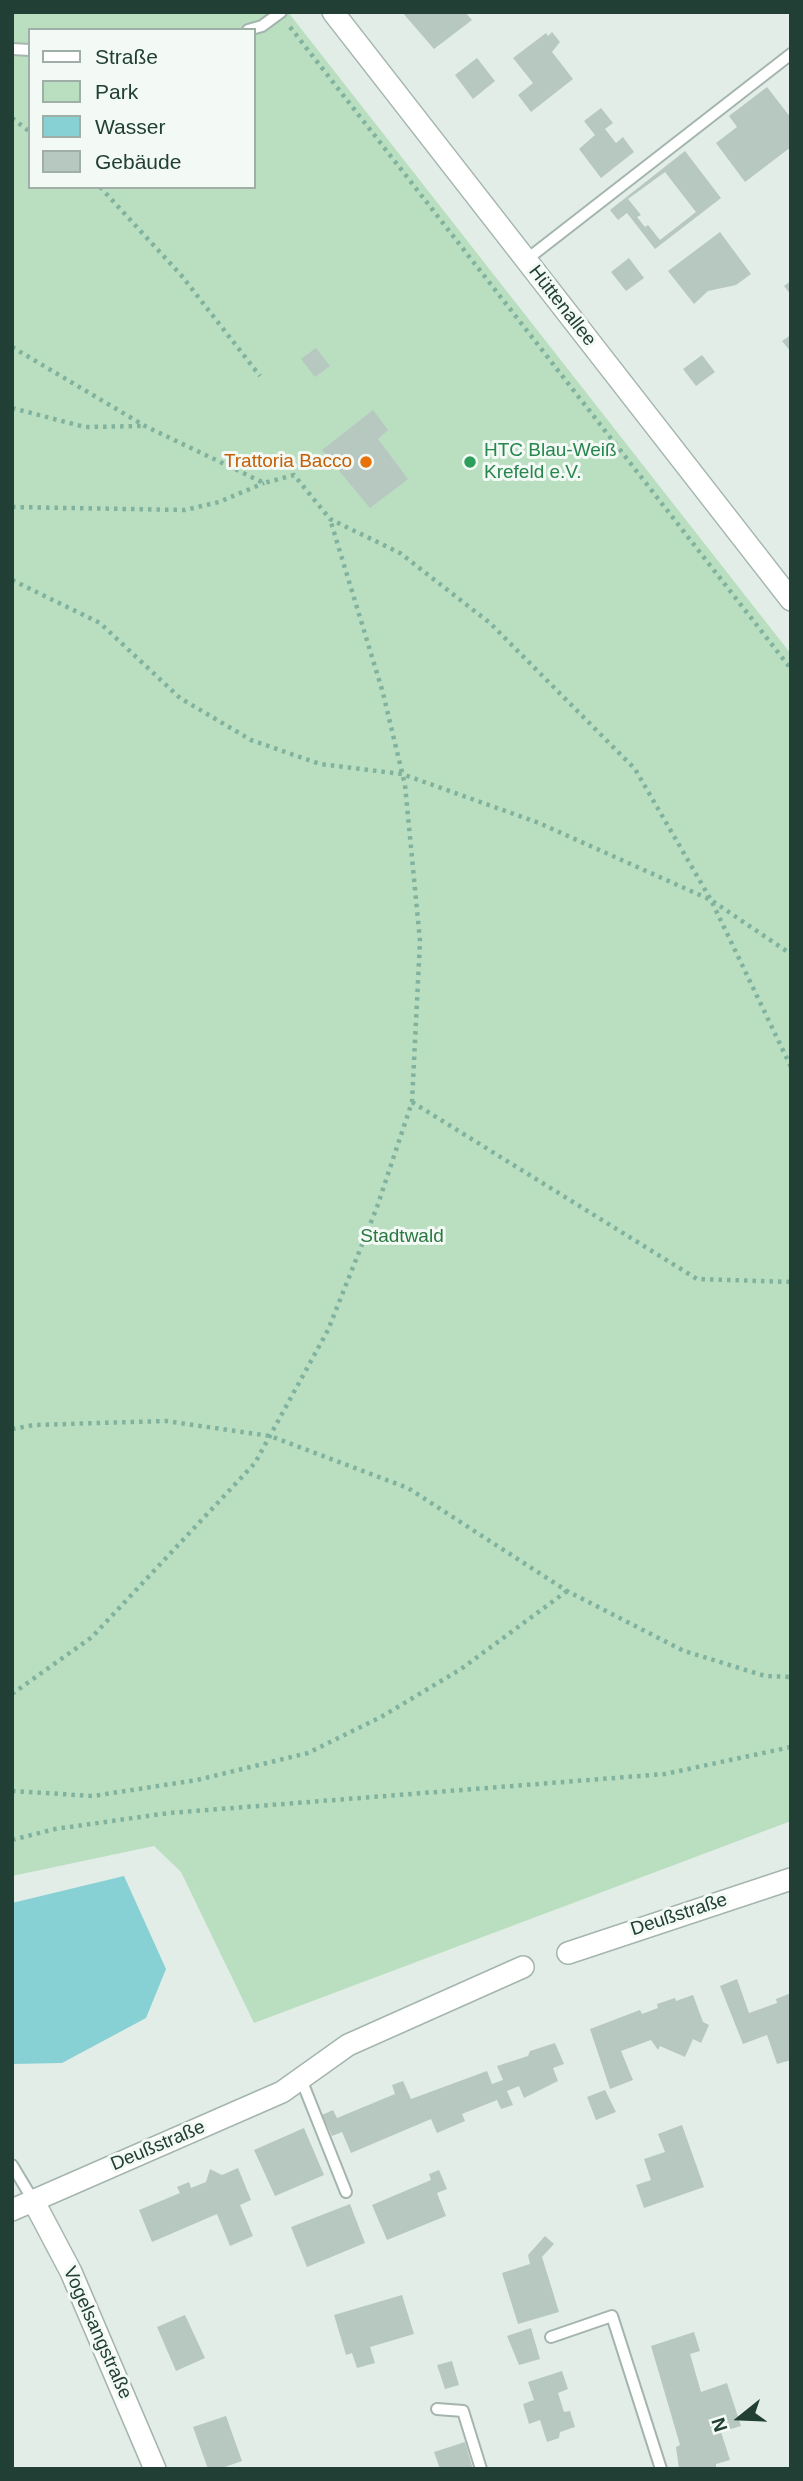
<!DOCTYPE html>
<html>
<head>
<meta charset="utf-8">
<style>
	body { margin:0 }
	#map { position:relative; width:803px; height:2481px; overflow:hidden; background:#e2ede7; font-family:Helvetica,sans-serif }
	canvas { display:block }
	.frame { position:absolute; inset:0; border:14px solid #213f34; pointer-events:none }
	.legend { position:absolute; left:28px; top:28px; width:228px; height:161px; box-sizing:border-box; background:#f3f9f5; border:2px solid #9fafa8; margin:0; padding:9px 12px; list-style:none; font-size:21px; color:#213f34 }
	.legend li { display:flex; align-items:center; gap:14px; height:35px }
	.legend b { width:35px; border:2px solid #9fafa8 }
	.north { position:absolute; left:705px; top:2383px; width:70px; height:70px; -webkit-text-stroke:5px #f3f9f5; paint-order:stroke; rotate:252deg; font-size:19px; font-weight:700; line-height:28px; text-align:center; color:#213f34 }
	.north::after { content:''; display:block; margin:auto; width:24px; height:32px; background:#213f34; clip-path:polygon(50% 0,100% 100%,50% 72%,0 100%) }
</style>
</head>
<body>
<div id="map">
<canvas width="803" height="2481"></canvas>
<div class="frame"></div>
<ul class="legend">
<li><b style="height:9px;background:#fff"></b>Straße</li>
<li><b style="height:19px;background:#badfc0"></b>Park</li>
<li><b style="height:19px;background:#87d0d4"></b>Wasser</li>
<li><b style="height:19px;background:#b7c8c0"></b>Gebäude</li>
</ul>
<div class="north">N</div>
</div>
<script>
const ctx = document.querySelector('canvas').getContext('2d');
ctx.lineJoin = 'round';
function paint(path, color) { ctx.fillStyle = color; ctx.fill(path, 'evenodd'); }
const poly = rows => new Path2D(rows.map(r => 'M' + r).join(''));
function strokePath(path, color, width, dash) { ctx.strokeStyle = color; ctx.lineWidth = width; ctx.lineCap = dash ? 'butt' : 'round'; ctx.setLineDash(dash || []); ctx.stroke(path); }
function label(font, color, halo, rows, align = 'center') {
  ctx.font = font + ' Helvetica,sans-serif'; ctx.lineWidth = 6; ctx.setLineDash([]); ctx.textBaseline = 'middle'; ctx.strokeStyle = halo; ctx.fillStyle = color; for (const [text, x, y, turn = 0] of rows) {
    ctx.save(); ctx.translate(x, y); ctx.rotate((+turn || 0) * Math.PI / 180); ctx.textAlign = isNaN(turn) ? turn : align; if (halo) ctx.strokeText(text, 0, 0); ctx.fillText(text, 0, 0); ctx.restore();
  }
}
paint(poly([
	[12,12,288,12,791,654,791,1821,254,2023,181,1872,154,1846,12,1876],
	[30,30,254,30,254,187,30,187]
]), '#badfc0');
paint(poly([
	[124,1876,166,1969,146,2018,62,2063,12,2064,12,1903]
]), '#87d0d4');
paint(poly([
	[402,12,465,12,472,20,434,49],
	[552,32,560,42,552,52,573,79,531,112,518,95,533,83,513,58,546,33,548,36],
	[477,58,495,81,473,99,455,75],
	[767,87,791,118,791,147,745,182,716,143,737,127,729,116],
	[601,108,613,123,605,129,616,143,623,137,634,152,601,178,579,149,595,135,584,121],
	[685,151,721,198,655,249,627,213,618,220,610,210],
	[665,172,696,212,660,240,648,225,645,227,637,217,641,215,628,199],
	[720,232,751,274,736,285,708,291,694,304,668,271],
	[629,258,644,278,626,291,611,272],
	[791,281,791,295,784,286],
	[791,335,791,352,782,341],
	[316,348,330,366,315,377,301,359],
	[702,355,715,372,696,386,683,369],
	[373,410,388,430,378,439,408,479,370,508,322,450],
	[737,1979,749,2013,777,2003,776,1999,791,1993,791,2060,777,2064,767,2035,743,2044,720,1986],
	[693,1995,703,2022,709,2025,701,2043,693,2039,685,2057,660,2046,658,2050,651,2040,621,2051,633,2080,610,2089,590,2029,640,2010,642,2014,658,2008,657,2004,675,1998,676,2001],
	[555,2043,564,2064,553,2068,558,2081,524,2098,519,2086,507,2091,513,2105,501,2109,497,2100,462,2114,465,2121,437,2133,431,2119,351,2153,342,2132,332,2136,322,2115,333,2110,337,2118,395,2094,392,2085,403,2081,411,2099,487,2071,492,2084,503,2080,497,2066,528,2056,530,2051],
	[605,2090,616,2112,596,2120,587,2097],
	[682,2125,704,2187,644,2208,636,2185,651,2180,644,2159,665,2152,658,2134],
	[304,2128,324,2175,275,2196,254,2150],
	[238,2168,251,2200,240,2205,253,2236,230,2246,217,2214,152,2242,139,2210,180,2193,177,2187,189,2182,191,2188,206,2182,210,2169,222,2175],
	[439,2170,447,2189,437,2193,446,2216,387,2240,372,2205,431,2180,429,2174],
	[350,2204,365,2243,307,2267,291,2227],
	[545,2236,554,2244,542,2257,559,2312,518,2324,502,2273,530,2264,528,2255],
	[402,2295,414,2334,370,2347,375,2363,357,2368,352,2353,346,2355,334,2315],
	[185,2315,205,2358,176,2371,157,2327],
	[531,2328,540,2359,519,2365,507,2336],
	[694,2332,700,2351,690,2354,701,2392,727,2383,741,2426,721,2432,730,2460,716,2464,716,2469,679,2469,676,2447,680,2445,651,2346],
	[452,2361,459,2385,445,2389,437,2365],
	[562,2371,568,2389,558,2393,564,2412,570,2411,575,2427,560,2432,559,2438,547,2442,540,2420,529,2424,523,2404,534,2400,528,2382],
	[226,2416,242,2461,219,2469,208,2469,193,2427],
	[465,2442,473,2469,440,2469,434,2452]
]), '#b7c8c0');
const lane = poly([
	[248,30,262,26,281,12],
	[12,49,30,50],
	[526,260,791,54],
	[301,2079,346,2192],
	[12,2165,33,2200],
	[551,2337,612,2316,661,2469],
	[437,2409,463,2411,481,2469]
]);
const street = poly([
	[333,12,791,600],
	[568,1953,791,1879],
	[33,2200,71,2272,155,2469],
	[12,2210,282,2092,348,2045,523,1967]
]);
strokePath(lane, '#a4b5ae', 14);
strokePath(street, '#a4b5ae', 24);
strokePath(poly([
	[290,27,791,669],
	[12,118,30,132],
	[100,187,181,275,260,376],
	[12,347,145,426,264,483,294,475,330,519,400,553,490,623,635,769,711,900,791,1067],
	[12,408,85,427,144,426],
	[12,507,185,510,219,502,264,483],
	[12,580,100,623,180,698,251,740,320,764,402,774,539,823,711,900,791,954],
	[412,1102,697,1279,791,1282],
	[12,1429,34,1425,166,1421,270,1436,408,1488,567,1591,684,1651,765,1676,791,1677],
	[12,1694,92,1637,255,1463,328,1330,377,1207,412,1102,420,941,405,785,383,693,330,519],
	[12,1791,93,1796,197,1780,308,1753,381,1717,461,1669,567,1591],
	[12,1840,55,1829,169,1813,665,1774,791,1747]
]), '#81b29e', 4.5, [3.5, 5]);
strokePath(lane, '#fff', 10);
strokePath(street, '#fff', 21);
for (const [x, y, r, color] of [
	[366,462,7,"#e8710a"],
	[470,462,7,"#2e9e5b"]
]) { const dot = new Path2D(); dot.arc(x, y, r, 0, 2 * Math.PI); ctx.fillStyle = color; ctx.fill(dot); strokePath(dot, '#f3f9f5', 2.5); }
label('19px', '#213f34', '#f3f9f5', [
	["Hüttenallee",562,306,52],
	["Deußstraße",679,1915,-18],
	["Deußstraße",158,2146,-23],
	["Vogelsangstraße",97,2333,66]
]);
label('19px', '#27864d', '#f3f9f5', [
	["HTC Blau-Weiß",484,451],
	["Krefeld e.V.",484,473]
], 'left');
label('19px', '#c56008', '#f3f9f5', [
	["Trattoria Bacco",352,462]
], 'right');
label('19px', '#297840', '#f3f9f5', [
	["Stadtwald",402,1237]
]);
</script>
</body>
</html>
